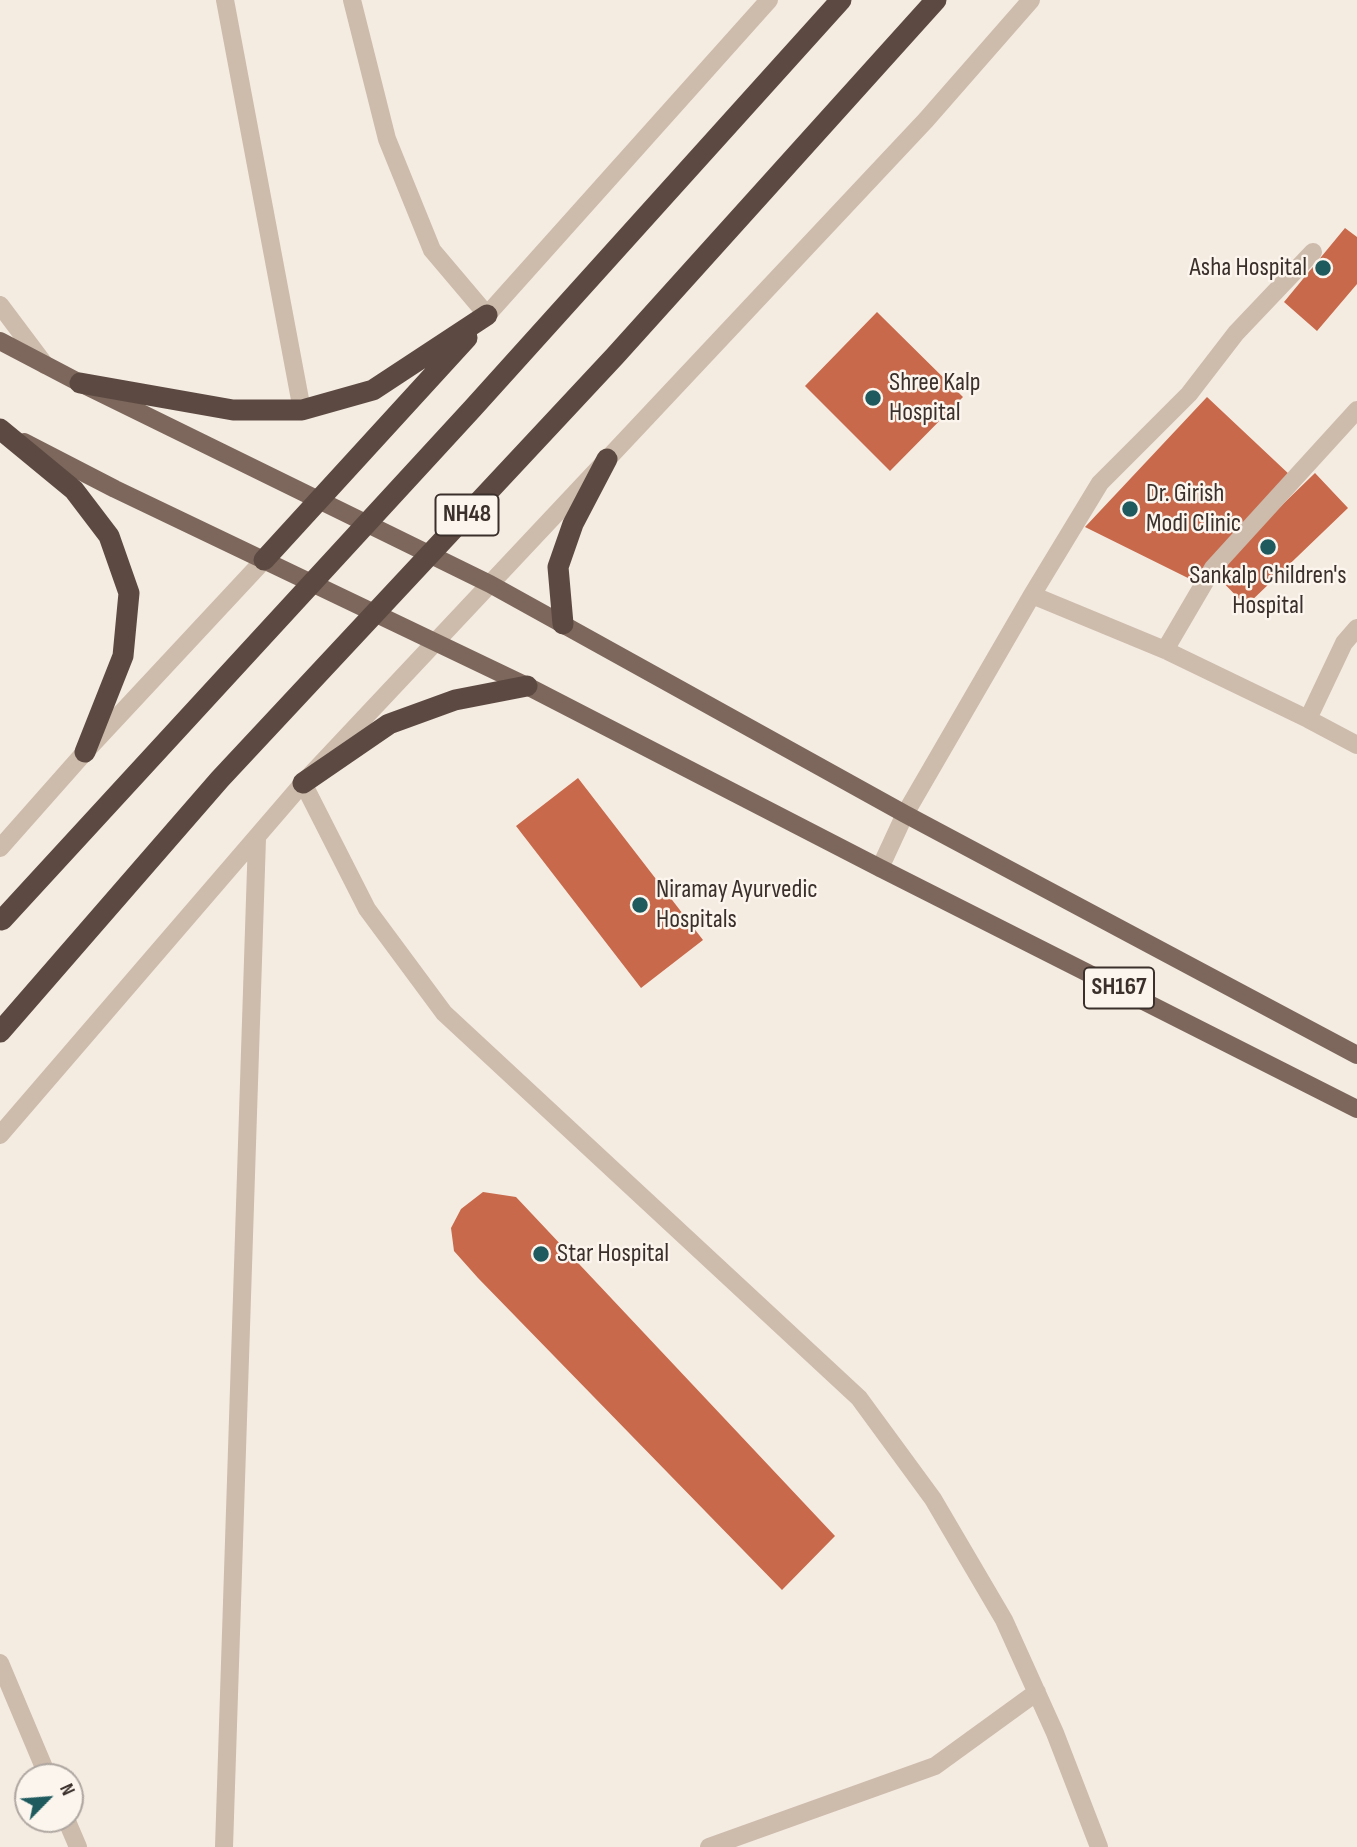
<!DOCTYPE html>
<html>
<head>
<meta charset="utf-8">
<style>
	body { margin:0 }
	#map { position:relative; width:1357px; height:1847px; overflow:hidden; background:#f4ebe1; font-family:"Sofia Sans Condensed",sans-serif }
	canvas { display:block }
	.north { position:absolute; left:14px; top:1763px; width:70px; height:70px; box-sizing:border-box; background:#fbf5ee; border:2px solid #aea6a0; border-radius:50%; rotate:65deg; font-size:19px; font-weight:700; line-height:28px; text-align:center; color:#3b302b }
	.north::after { content:''; display:block; margin:auto; width:24px; height:32px; background:#1f5a5e; clip-path:polygon(50% 0,100% 100%,50% 72%,0 100%) }
</style>
</head>
<body>
<div id="map">
<canvas width="1357" height="1847"></canvas>
<div class="north">N</div>
</div>
<script>
const ctx = document.querySelector('canvas').getContext('2d');
ctx.lineJoin = 'round';
function paint(path, color) { ctx.fillStyle = color; ctx.fill(path, 'evenodd'); }
const poly = rows => new Path2D(rows.map(r => 'M' + r).join(''));
function strokePath(path, color, width, dash) { ctx.strokeStyle = color; ctx.lineWidth = width; ctx.lineCap = dash ? 'butt' : 'round'; ctx.setLineDash(dash || []); ctx.stroke(path); }
function label(font, color, halo, rows, align = 'center') {
  ctx.font = font + ' "Sofia Sans Condensed",sans-serif'; ctx.lineWidth = 5; ctx.setLineDash([]); ctx.textBaseline = 'middle'; ctx.strokeStyle = halo; ctx.fillStyle = color; for (const [text, x, y, turn = 0] of rows) {
    ctx.save(); ctx.translate(x, y); ctx.rotate((+turn || 0) * Math.PI / 180); ctx.textAlign = isNaN(turn) ? turn : align; if (halo) ctx.strokeText(text, 0, 0); ctx.fillText(text, 0, 0); ctx.restore();
  }
}
paint(poly([
	[1345,228,1357,237,1357,284,1317,331,1284,302],
	[877,312,963,397,890,471,805,386],
	[1207,397,1291,476,1194,581,1085,527],
	[1315,473,1348,508,1246,606,1213,572],
	[578,778,703,940,641,988,516,826],
	[483,1192,516,1197,835,1536,782,1590,478,1278,454,1251,451,1228,461,1209]
]), '#c8694b');
strokePath(poly([
	[225,0,302,410],
	[352,0,387,139,432,250,487,315,769,0],
	[0,305,45,365],
	[1032,595,1165,650,1308,719,1357,745],
	[1165,650,1213,568,1357,410],
	[1308,719,1344,643,1357,628],
	[303,783,367,909,444,1013,859,1398,933,1499,1004,1620,1055,1733,1099,1847],
	[0,848,85,752,264,560],
	[880,868,905,814,1032,595,1100,483,1189,394,1236,333,1313,252],
	[0,1135,303,783,926,120,1031,0],
	[0,1663,48,1777],
	[66,1819,78,1847],
	[224,1847,257,838],
	[709,1847,935,1766,1037,1692]
]), '#cdbbac', 18);
strokePath(poly([
	[0,341,80,383,490,584,905,814,1357,1055],
	[24,442,115,489,527,686,880,868,1357,1109]
]), '#7d675c', 18);
strokePath(poly([
	[80,383,233,410,302,410,373,390,487,315],
	[0,429,74,490,109,536,129,593,123,656,85,752],
	[264,560,467,338],
	[563,624,558,567,573,524,607,459],
	[303,783,389,724,455,700,527,686]
]), '#5c4a42', 21);
strokePath(poly([
	[2,920,473,408,841,0],
	[0,1032,220,779,615,356,936,0]
]), '#5c4a42', 21);
for (const [x, y, r, color] of [
	[1323,268,9,"#1f5a5e"],
	[873,398,9,"#1f5a5e"],
	[1130,509,9,"#1f5a5e"],
	[1268,547,9,"#1f5a5e"],
	[640,905,9,"#1f5a5e"],
	[541,1254,9,"#1f5a5e"]
]) { const dot = new Path2D(); dot.arc(x, y, r, 0, 2 * Math.PI); ctx.fillStyle = color; ctx.fill(dot); strokePath(dot, '#fbf5ee', 2.5); }
for (const [x, y, w] of [
	[467,515,63],
	[1119,988,70]
]) { const box = new Path2D(); box.roundRect(x - w / 2, y - 20.5, w, 41, 5); ctx.fillStyle = '#fbf5ee'; ctx.fill(box); strokePath(box, '#3b302b', 2); }
label('bold 24px', '#3b302b', null, [
	["NH48",467,515],
	["SH167",1119,988]
]);
label('26px', '#3b302b', '#fbf5ee', [
	["Asha Hospital",1307,268,"right"],
	["Shree Kalp",889,383],
	["Hospital",889,413],
	["Dr. Girish",1146,494],
	["Modi Clinic",1146,524],
	["Sankalp Children's",1268,576,"center"],
	["Hospital",1268,606,"center"],
	["Niramay Ayurvedic",656,890],
	["Hospitals",656,920],
	["Star Hospital",557,1254]
], 'left');
</script>
</body>
</html>
